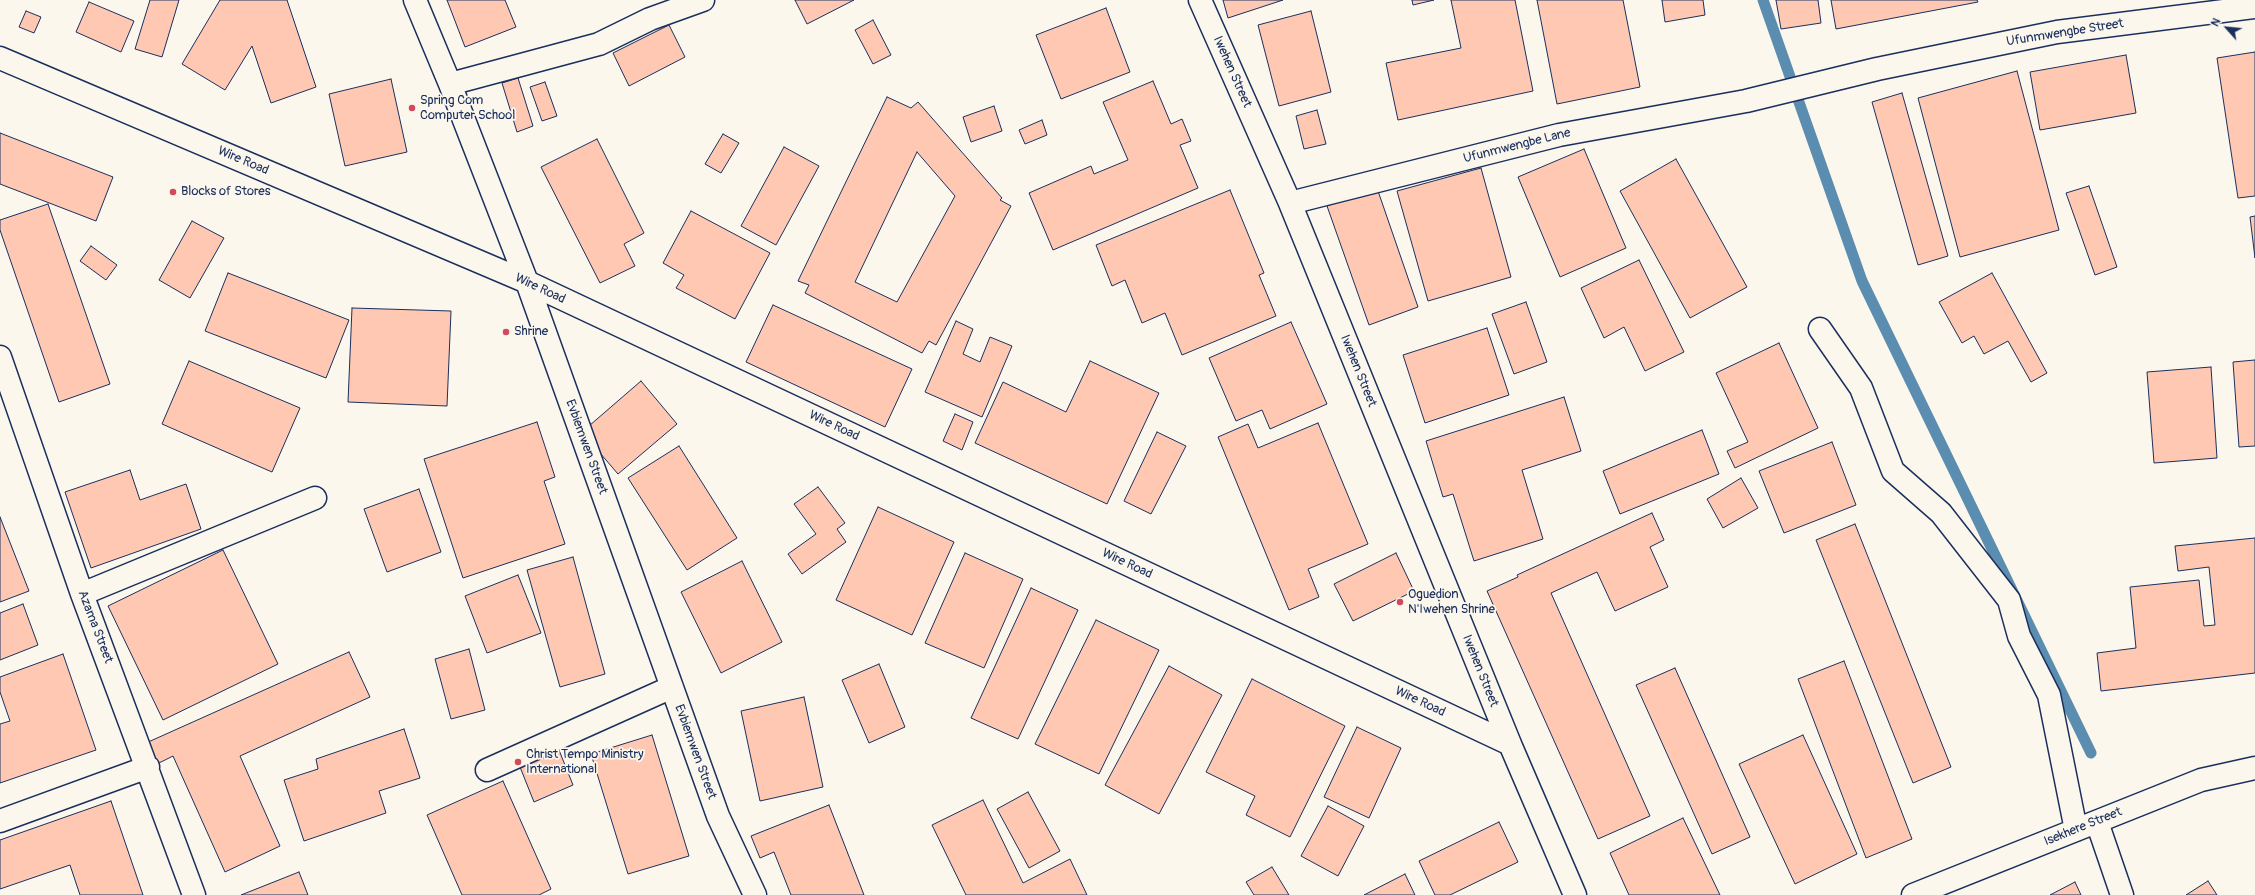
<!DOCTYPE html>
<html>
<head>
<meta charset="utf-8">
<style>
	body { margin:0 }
	#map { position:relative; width:2255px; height:895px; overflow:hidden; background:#fbf7ec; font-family:Pangolin,sans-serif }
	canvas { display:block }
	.north { position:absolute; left:2207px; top:8px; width:40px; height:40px; -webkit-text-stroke:3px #fbf7ec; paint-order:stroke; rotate:297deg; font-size:11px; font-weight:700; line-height:16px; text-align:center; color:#1b2f5e }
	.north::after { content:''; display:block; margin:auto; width:14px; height:18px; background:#1b2f5e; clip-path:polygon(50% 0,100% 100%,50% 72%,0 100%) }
</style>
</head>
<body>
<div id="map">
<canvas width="2255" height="895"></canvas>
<div class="north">N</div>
</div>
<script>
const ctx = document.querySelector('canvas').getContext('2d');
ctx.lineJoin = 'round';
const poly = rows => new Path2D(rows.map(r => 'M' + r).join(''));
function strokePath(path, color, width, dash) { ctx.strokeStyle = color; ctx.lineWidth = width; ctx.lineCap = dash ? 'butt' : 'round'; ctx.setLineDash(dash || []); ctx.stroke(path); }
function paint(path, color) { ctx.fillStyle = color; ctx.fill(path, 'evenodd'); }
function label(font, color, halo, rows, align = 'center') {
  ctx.font = font + ' Pangolin,sans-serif'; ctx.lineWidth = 3.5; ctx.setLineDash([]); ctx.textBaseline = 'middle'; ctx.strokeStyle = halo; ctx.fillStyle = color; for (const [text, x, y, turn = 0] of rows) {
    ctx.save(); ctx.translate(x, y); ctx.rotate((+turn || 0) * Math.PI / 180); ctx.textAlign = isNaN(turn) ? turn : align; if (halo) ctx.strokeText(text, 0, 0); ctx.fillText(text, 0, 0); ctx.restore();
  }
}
strokePath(poly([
	[1763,0,1862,281,2091,753]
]), '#5b8db0', 11);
const building = poly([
	[150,0,179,0,162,57,135,49,150,0],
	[220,0,287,0,316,87,271,103,252,46,225,90,182,64,220,0],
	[447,0,505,0,516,27,465,47,447,0],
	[795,0,854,0,807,24,795,0],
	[1223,0,1283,0,1228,18,1223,0],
	[1412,0,1434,0,1413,5,1412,0],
	[1451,0,1515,0,1533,91,1398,120,1386,63,1461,48,1451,0],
	[1537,0,1623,0,1640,87,1557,104,1537,0],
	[1662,0,1703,0,1705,15,1665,22,1662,0],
	[1776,0,1818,0,1821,23,1781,29,1776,0],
	[1831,0,1977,0,1978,2,1836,29,1831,0],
	[89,2,134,21,121,52,76,32,89,2],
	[1106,8,1130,72,1061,99,1036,35,1106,8],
	[26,11,41,17,34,33,19,27,26,11],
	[1311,11,1331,92,1279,106,1258,25,1311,11],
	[873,20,891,55,873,64,855,30,873,20],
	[669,25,685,57,629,86,613,53,669,25],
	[2255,52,2255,196,2238,198,2217,58,2255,52],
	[2126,55,2136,113,2040,130,2030,72,2126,55],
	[2017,71,2059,230,1960,257,1918,98,2017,71],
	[518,78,533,126,517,132,502,83,518,78],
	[391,79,407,152,345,166,329,94,391,79],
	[1153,81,1171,124,1182,119,1191,141,1180,145,1198,188,1053,250,1029,193,1091,166,1094,174,1128,160,1103,102,1153,81],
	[545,82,557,116,542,121,530,87,545,82],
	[1902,93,1948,256,1918,265,1872,102,1902,93],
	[887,97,911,108,918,102,1002,198,1000,200,1011,206,936,345,929,341,922,353,805,293,809,285,798,281,887,97],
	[917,152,955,196,897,302,855,282,917,152],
	[994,106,1002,131,971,142,963,117,994,106],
	[1317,110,1326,144,1304,149,1296,116,1317,110],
	[1042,120,1047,135,1025,144,1019,130,1042,120],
	[0,133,113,177,96,221,0,184,0,133],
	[723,134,739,143,721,173,705,164,723,134],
	[597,139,644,233,624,244,635,266,600,283,541,167,597,139],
	[784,147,819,166,776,245,741,226,784,147],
	[1584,149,1626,248,1560,277,1518,177,1584,149],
	[1676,159,1747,287,1690,318,1620,191,1676,159],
	[1481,168,1511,277,1428,301,1397,191,1481,168],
	[2089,186,2117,267,2095,275,2066,193,2089,186],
	[1377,188,1418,307,1369,325,1327,206,1377,188],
	[1230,190,1264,273,1259,275,1276,316,1182,355,1165,313,1142,323,1125,280,1112,286,1096,245,1230,190],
	[48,204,110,384,59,402,0,230,0,220,48,204],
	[691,211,770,253,735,319,676,288,684,275,663,263,691,211],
	[2255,216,2255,258,2250,217,2255,216],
	[192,221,224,238,190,298,159,280,192,221],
	[91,246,117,265,106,280,80,261,91,246],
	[1639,260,1684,352,1645,371,1624,327,1604,338,1581,288,1639,260],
	[228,273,349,320,326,378,205,331,228,273],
	[1992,273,2047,373,2031,382,2008,341,1984,354,1974,336,1962,343,1939,302,1992,273],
	[1526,302,1547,362,1514,374,1492,314,1526,302],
	[773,305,912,369,885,427,746,362,773,305],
	[352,308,451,311,447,406,348,402,352,308],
	[956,321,973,329,963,354,980,362,990,337,1012,346,982,417,925,392,956,321],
	[1291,322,1327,404,1270,429,1262,410,1236,421,1209,358,1291,322],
	[1487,328,1509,395,1425,423,1403,355,1487,328],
	[1779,343,1818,428,1735,468,1727,451,1748,442,1716,373,1779,343],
	[2255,360,2255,446,2239,447,2233,362,2255,360],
	[189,361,300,408,272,472,162,424,189,361],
	[1090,361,1159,393,1107,504,975,443,1003,382,1066,412,1090,361],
	[2211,367,2217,458,2154,463,2147,372,2211,367],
	[641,381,677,424,618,474,582,432,641,381],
	[1564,397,1581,451,1522,470,1543,539,1474,561,1453,494,1443,497,1426,441,1564,397],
	[955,414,973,422,962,450,943,441,955,414],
	[537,422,555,477,544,481,565,544,463,578,424,459,537,422],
	[1318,423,1368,544,1308,569,1319,597,1289,610,1218,437,1248,424,1258,448,1318,423],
	[1702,430,1719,474,1620,514,1603,471,1702,430],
	[1157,432,1186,446,1151,514,1124,501,1157,432],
	[1832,442,1856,505,1784,533,1759,471,1832,442],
	[679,446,737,538,687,570,628,478,679,446],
	[130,470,140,500,186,484,201,529,91,568,65,492,130,470],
	[1741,478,1758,508,1723,528,1707,499,1741,478],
	[818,487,845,523,837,529,846,542,802,574,788,554,816,534,794,504,818,487],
	[419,489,441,552,387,572,364,509,419,489],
	[878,507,954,542,912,635,836,600,878,507],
	[1652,513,1664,540,1650,547,1668,587,1615,611,1597,572,1551,593,1650,816,1598,839,1487,591,1518,577,1517,575,1652,513],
	[0,517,29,591,0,602,0,517],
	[1855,524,1951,767,1913,783,1816,540,1855,524],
	[2255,538,2255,673,2101,691,2097,653,2136,648,2130,587,2199,580,2204,626,2215,625,2209,567,2178,571,2175,546,2255,538],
	[223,550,278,664,163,720,108,606,223,550],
	[965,553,1023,579,984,668,925,643,965,553],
	[1396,553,1414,591,1353,621,1334,584,1396,553],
	[573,557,605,674,560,687,527,570,573,557],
	[742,561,782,642,721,673,681,592,742,561],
	[518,575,541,633,487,653,465,596,518,575],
	[1031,588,1078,610,1018,739,971,718,1031,588],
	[23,604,38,645,0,660,0,613,23,604],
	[1096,620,1159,650,1099,774,1035,744,1096,620],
	[469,649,485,710,451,719,435,659,469,649],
	[349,652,370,697,240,756,280,846,225,872,173,756,155,765,146,743,349,652],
	[63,654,96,750,0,783,0,724,10,721,0,692,0,677,63,654],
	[1844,661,1912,839,1866,858,1798,679,1844,661],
	[879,664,905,727,869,743,842,680,879,664],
	[1169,666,1222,695,1159,814,1105,785,1169,666],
	[1675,668,1750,837,1712,854,1636,685,1675,668],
	[1252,679,1345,726,1290,837,1246,815,1255,796,1206,772,1252,679],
	[804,697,823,787,760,801,741,711,804,697],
	[1357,727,1401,748,1369,818,1324,797,1357,727],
	[404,729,420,778,379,791,386,813,304,841,284,780,318,769,316,759,404,729],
	[652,735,689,856,628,874,591,754,652,735],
	[1803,735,1857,854,1795,884,1739,764,1803,735],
	[557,745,573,785,534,802,518,762,557,745],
	[503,781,551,889,539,895,462,895,427,815,503,781],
	[1028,792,1060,851,1029,868,997,809,1028,792],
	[983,800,1023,883,1070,859,1087,895,966,895,932,825,983,800],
	[111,801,143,895,80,895,70,865,0,889,0,840,111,801],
	[829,805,864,895,791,895,774,852,760,858,751,836,829,805],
	[1328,806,1364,826,1338,876,1301,856,1328,806],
	[1683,818,1720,895,1629,895,1610,853,1683,818],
	[1499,822,1518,862,1450,895,1435,895,1419,861,1499,822],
	[1272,867,1289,895,1254,895,1246,882,1272,867],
	[299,872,308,895,241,895,299,872],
	[1405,874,1415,895,1364,895,1405,874],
	[2208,881,2217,895,2186,895,2208,881],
	[2075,882,2081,895,2050,895,2075,882]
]);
paint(building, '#ffc8b2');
strokePath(building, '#1b2f5e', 1);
const minor = poly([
	[415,0,450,84,527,282,718,816,755,895],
	[1200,0,1290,203,1510,744],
	[0,58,527,282,1510,744,1575,895],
	[450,84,599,44,650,19,703,0],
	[1290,203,1559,135,1746,101,1877,69,2057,32,2255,7],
	[1820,329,1861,388,1893,471,1941,513,2009,600,2019,636,2049,695,2076,830],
	[0,357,82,594,194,895],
	[82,594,315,498],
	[487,770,672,687],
	[0,821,148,767],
	[2097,822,2122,895],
	[1913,895,2201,780,2255,768]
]);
strokePath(minor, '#1b2f5e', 25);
strokePath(minor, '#fbf7ec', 22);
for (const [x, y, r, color] of [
	[412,108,4,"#d1495b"],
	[173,192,4,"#d1495b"],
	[506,332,4,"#d1495b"],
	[1400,602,4,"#d1495b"],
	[518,762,4,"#d1495b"]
]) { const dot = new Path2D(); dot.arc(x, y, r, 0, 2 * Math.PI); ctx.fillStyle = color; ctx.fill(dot); strokePath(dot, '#fbf7ec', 1.5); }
label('13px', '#1b2f5e', '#fbf7ec', [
	["Ufunmwengbe Street",2065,33,-9],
	["Iwehen Street",1232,72,66],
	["Ufunmwengbe Lane",1517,146,-14],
	["Wire Road",243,161,23],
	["Wire Road",540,289,25],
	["Iwehen Street",1358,371,68],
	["Wire Road",834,426,25],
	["Evbiemwen Street",586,447,70],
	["Wire Road",1127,564,25],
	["Azama Street",95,627,69],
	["Iwehen Street",1480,671,68],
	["Wire Road",1420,702,25],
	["Evbiemwen Street",695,752,70],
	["Isekhere Street",2083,827,-22]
]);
label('13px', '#1b2f5e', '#fbf7ec', [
	["Spring Com",420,101],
	["Computer School",420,116],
	["Blocks of Stores",181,192],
	["Shrine",514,332],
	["Oguedion",1408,595],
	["N'Iwehen Shrine",1408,610],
	["Christ Tempo Ministry",526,755],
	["International",526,770]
], 'left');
</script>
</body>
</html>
